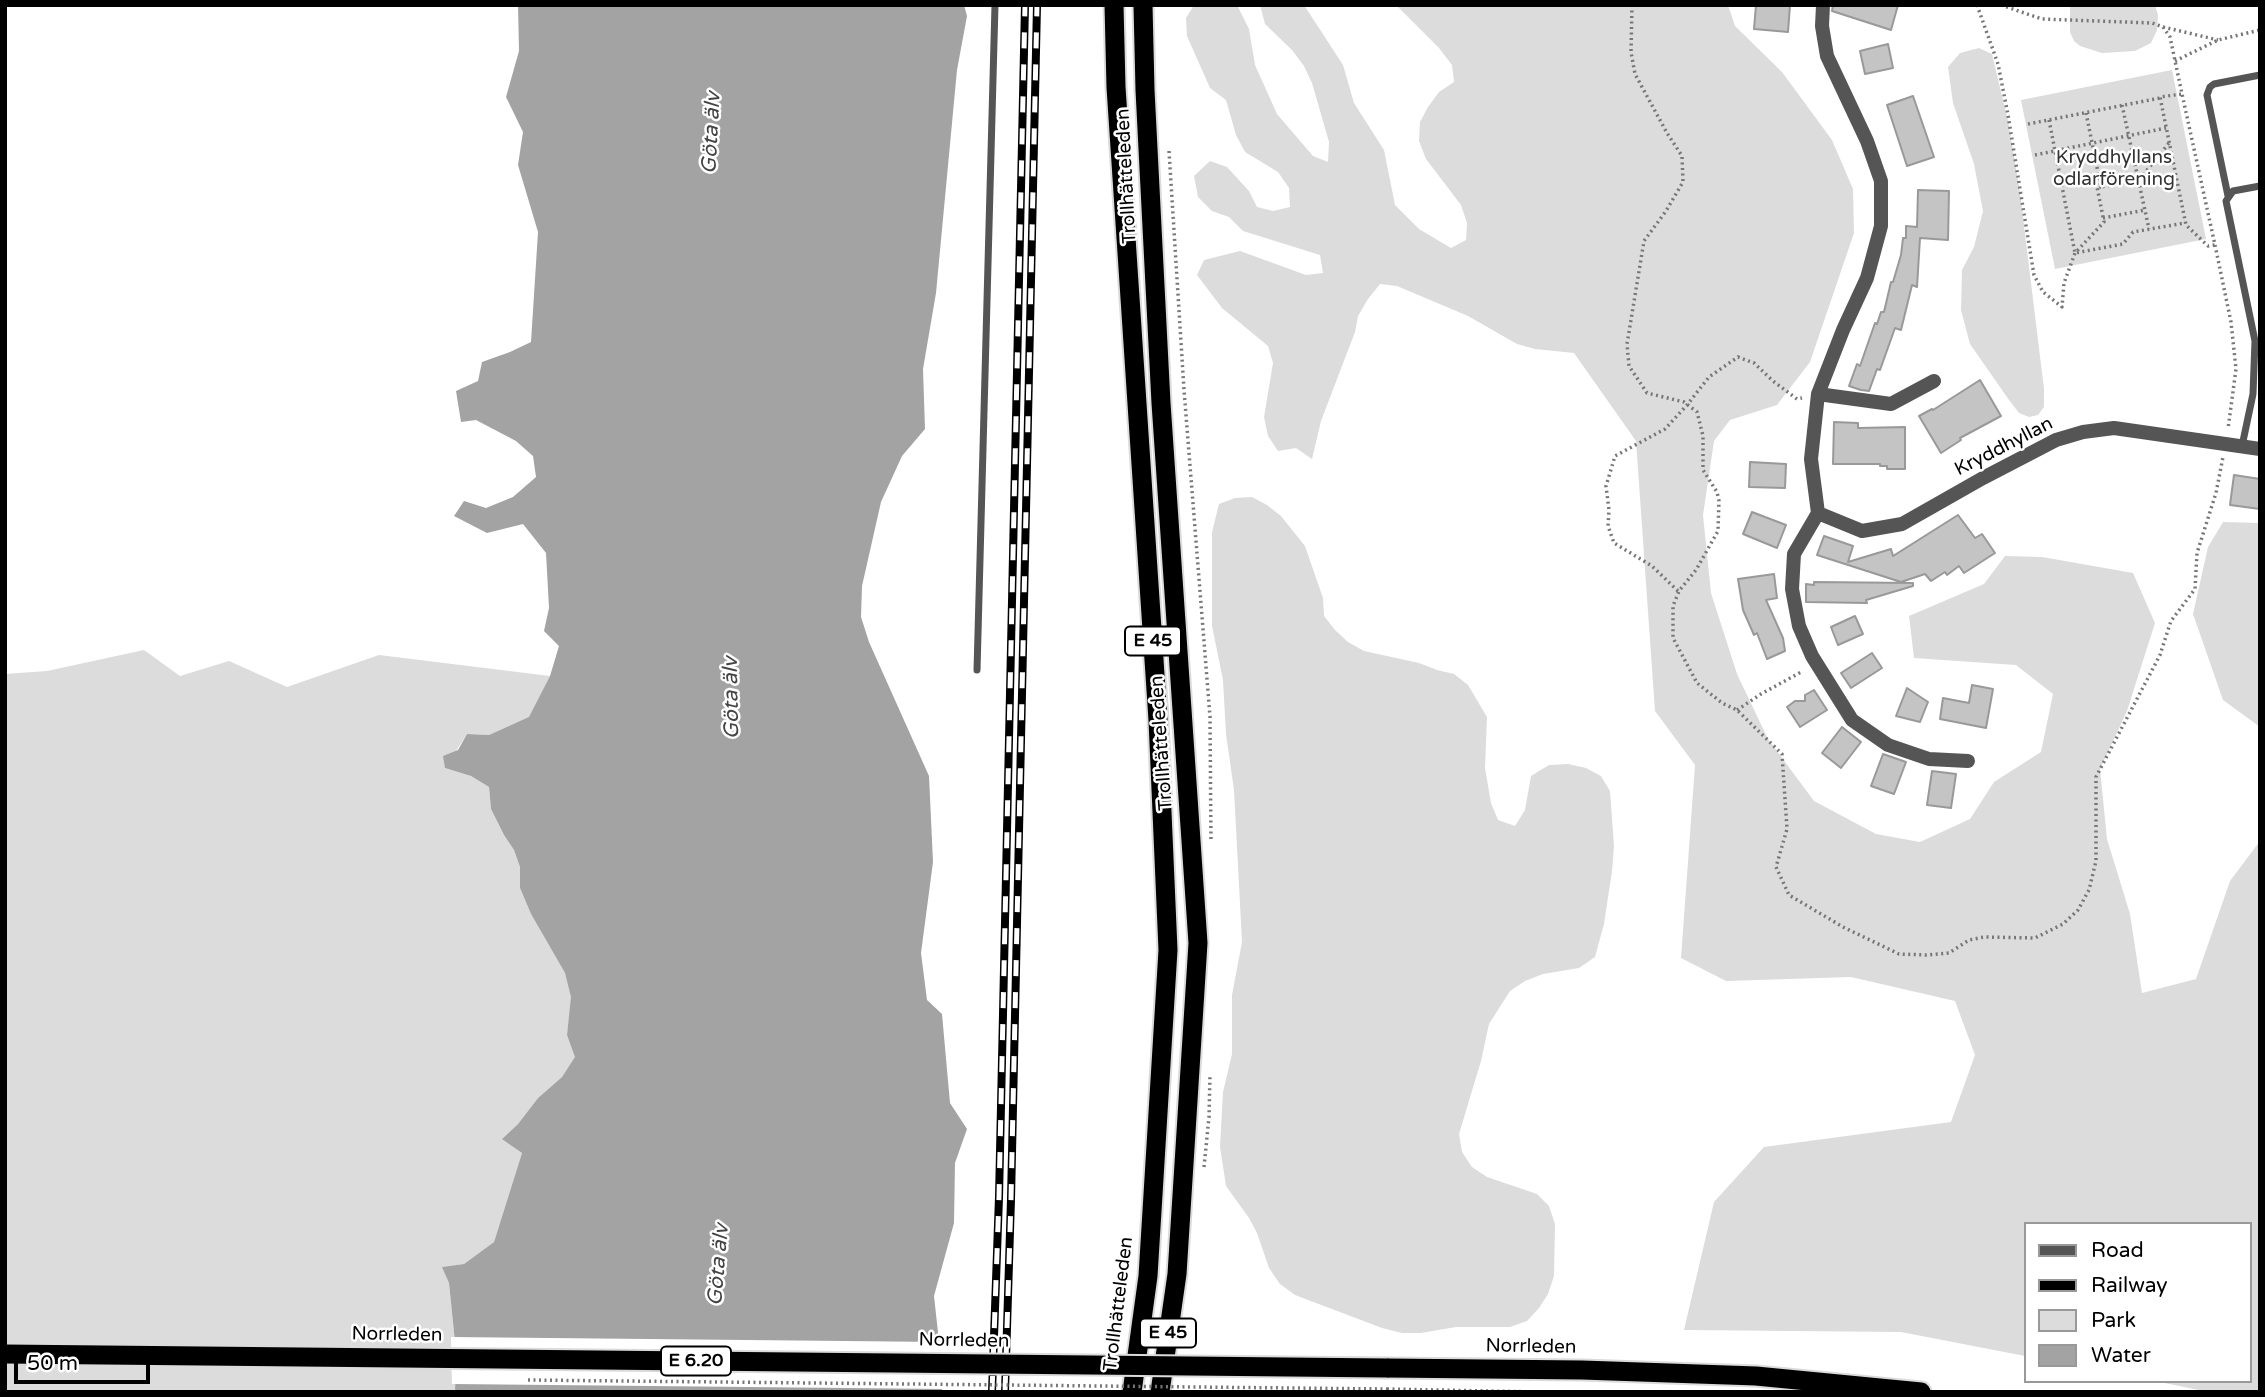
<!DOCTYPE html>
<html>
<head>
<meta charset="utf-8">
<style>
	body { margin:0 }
	#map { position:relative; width:2265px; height:1397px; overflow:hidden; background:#fff; font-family:"Varela Round",sans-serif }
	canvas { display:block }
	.frame { position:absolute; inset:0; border:7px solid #000; pointer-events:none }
	.legend { position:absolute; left:2024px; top:1222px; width:228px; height:161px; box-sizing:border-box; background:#fff; border:2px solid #999; margin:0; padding:9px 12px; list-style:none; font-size:21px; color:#000 }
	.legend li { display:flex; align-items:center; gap:14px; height:35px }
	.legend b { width:35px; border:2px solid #999 }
	.scale { position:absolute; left:14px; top:1352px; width:136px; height:32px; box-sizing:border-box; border:4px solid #000; border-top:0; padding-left:9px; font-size:21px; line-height:24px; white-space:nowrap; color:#000; -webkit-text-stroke:5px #fff; paint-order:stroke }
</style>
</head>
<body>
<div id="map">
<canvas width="2265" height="1397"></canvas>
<div class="frame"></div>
<ul class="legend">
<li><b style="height:9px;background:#555"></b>Road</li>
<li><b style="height:9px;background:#000"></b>Railway</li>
<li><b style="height:19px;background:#dcdcdc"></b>Park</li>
<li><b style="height:19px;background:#a3a3a3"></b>Water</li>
</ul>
<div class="scale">50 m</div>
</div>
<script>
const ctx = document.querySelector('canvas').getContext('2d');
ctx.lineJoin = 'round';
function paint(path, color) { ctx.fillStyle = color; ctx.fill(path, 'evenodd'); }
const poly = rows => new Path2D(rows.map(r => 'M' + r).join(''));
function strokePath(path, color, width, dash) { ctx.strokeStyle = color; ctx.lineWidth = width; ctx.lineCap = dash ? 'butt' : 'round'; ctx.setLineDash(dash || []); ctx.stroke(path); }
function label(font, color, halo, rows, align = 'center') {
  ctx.font = font + ' "Varela Round",sans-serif'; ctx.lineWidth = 5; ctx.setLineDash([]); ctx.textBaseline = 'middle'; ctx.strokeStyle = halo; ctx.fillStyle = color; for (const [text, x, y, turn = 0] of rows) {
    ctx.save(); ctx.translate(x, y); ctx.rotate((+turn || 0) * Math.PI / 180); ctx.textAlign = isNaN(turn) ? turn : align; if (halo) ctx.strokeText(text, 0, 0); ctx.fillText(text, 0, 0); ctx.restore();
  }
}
paint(poly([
	[1194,5,1237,5,1249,29,1255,65,1277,114,1313,156,1328,162,1329,142,1312,83,1304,66,1292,50,1265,24,1260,5,1304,5,1343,65,1354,103,1384,150,1395,205,1419,229,1451,248,1466,240,1467,223,1461,205,1426,159,1419,141,1420,122,1428,107,1439,92,1454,82,1452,65,1439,48,1396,5,1728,5,1735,26,1782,72,1832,140,1853,189,1854,233,1810,362,1777,405,1730,420,1714,441,1703,515,1711,593,1737,674,1768,739,1814,801,1876,834,1920,842,1970,819,1994,782,2041,752,2053,694,2016,665,1914,658,1909,616,1984,584,2005,556,2042,557,2133,573,2155,623,2127,711,2100,769,2107,839,2130,914,2142,993,2196,979,2230,881,2260,841,2260,1390,2257,1392,2208,1392,2155,1381,2249,1381,2249,1224,2025,1224,2025,1356,1901,1332,1684,1330,1714,1202,1764,1147,1951,1122,1975,1055,1955,1001,1851,977,1726,981,1681,958,1695,765,1655,711,1636,441,1574,353,1535,349,1517,344,1468,316,1397,286,1380,284,1368,299,1358,316,1355,332,1321,421,1312,459,1296,448,1278,451,1268,436,1264,417,1273,363,1268,346,1222,308,1197,275,1204,260,1240,251,1306,275,1323,273,1320,255,1243,231,1229,217,1212,211,1198,197,1194,176,1210,161,1227,167,1249,191,1257,207,1273,211,1290,207,1289,188,1278,172,1245,152,1236,135,1226,100,1210,88,1187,36,1186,18],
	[2070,5,2155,5,2158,15,2157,30,2151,43,2135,51,2102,53,2080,46,2074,41,2070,32],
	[1979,48,1992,54,2008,121,2020,193,2044,389,2044,407,2038,415,2029,417,2019,413,2009,400,1970,344,1961,310,1962,270,1974,247,1983,211,1974,164,1953,103,1948,67,1960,53],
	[2172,70,2206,239,2055,269,2021,100],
	[1252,497,1267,505,1281,516,1305,546,1323,598,1324,616,1335,630,1348,642,1364,651,1419,663,1437,670,1454,674,1468,685,1487,717,1485,768,1491,803,1498,820,1515,826,1525,810,1531,776,1549,765,1568,764,1586,768,1601,776,1610,791,1614,846,1612,871,1604,924,1595,957,1579,968,1543,974,1525,981,1510,991,1489,1024,1481,1061,1459,1134,1462,1152,1472,1167,1487,1177,1537,1194,1549,1206,1555,1224,1554,1276,1548,1294,1539,1308,1527,1321,1510,1327,1456,1327,1421,1333,1402,1333,1382,1328,1295,1295,1280,1284,1269,1268,1257,1233,1249,1218,1226,1186,1220,1147,1223,1092,1232,1054,1232,995,1242,942,1234,790,1226,734,1223,680,1212,626,1212,532,1219,504,1235,498],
	[2223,522,2260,523,2260,727,2223,700,2193,614,2208,547],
	[144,650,180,676,229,661,287,687,379,655,550,676,530,717,489,735,467,734,445,768,471,776,489,787,491,809,504,835,514,850,520,867,520,888,531,914,565,973,572,997,567,1035,576,1057,562,1077,538,1098,518,1124,503,1138,522,1153,494,1242,464,1264,443,1267,449,1283,456,1352,455,1392,5,1392,5,674,47,671]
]), '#dcdcdc');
paint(poly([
	[518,5,964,5,967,16,957,70,936,293,923,369,925,429,902,456,881,502,862,586,861,617,869,642,929,776,933,862,921,953,927,1000,942,1014,950,1103,967,1129,955,1163,954,1223,934,1296,943,1378,942,1392,455,1392,456,1352,449,1283,442,1267,464,1264,494,1242,522,1153,502,1139,518,1124,538,1098,562,1077,575,1057,567,1035,571,997,565,973,531,914,520,888,520,867,514,850,504,835,491,809,489,787,471,776,445,768,443,756,458,750,467,734,489,735,529,717,550,676,559,646,544,631,549,608,546,553,523,524,487,533,454,516,464,501,486,508,513,497,536,477,533,456,516,441,476,420,461,422,456,391,478,381,482,362,510,352,531,342,538,232,518,165,523,132,506,97,519,51]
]), '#a3a3a3');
paint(poly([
	[451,1337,942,1342,946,1389,452,1384]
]), '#fff');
const building = poly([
	[1756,5,1790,5,1788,32,1754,29,1756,5],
	[1833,5,1898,5,1891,30,1832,11,1833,5],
	[1888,44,1893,68,1865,74,1860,51,1888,44],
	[1913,96,1934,157,1907,166,1887,105,1913,96],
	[1918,190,1949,191,1948,240,1920,238,1917,287,1912,285,1901,330,1895,328,1880,370,1877,369,1869,391,1861,390,1849,386,1857,364,1860,366,1875,323,1877,324,1881,312,1884,312,1891,282,1893,282,1901,255,1903,238,1906,238,1906,226,1917,227,1918,190],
	[1980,380,2001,416,1960,438,1961,440,1941,453,1919,416,1932,409,1933,410,1980,380],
	[1834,422,1858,423,1858,428,1905,427,1905,469,1887,469,1887,466,1880,466,1880,464,1833,464,1834,422],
	[1750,462,1786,464,1785,488,1749,487,1750,462],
	[2234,475,2260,479,2260,509,2230,505,2234,475],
	[1752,512,1786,525,1777,548,1743,534,1752,512],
	[1958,515,1975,538,1982,534,1995,553,1964,573,1959,566,1947,575,1945,572,1931,581,1925,574,1901,582,1817,555,1824,536,1853,546,1848,562,1891,549,1893,556,1958,515],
	[1774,574,1777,598,1766,600,1783,638,1785,651,1767,659,1757,633,1754,635,1743,610,1738,579,1774,574],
	[1814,582,1913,583,1913,586,1866,600,1867,603,1806,602,1806,584,1814,585,1814,582],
	[1855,616,1863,634,1838,645,1831,627,1855,616],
	[1872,653,1882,668,1851,688,1841,673,1872,653],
	[1972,685,1993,689,1986,728,1940,719,1943,698,1969,703,1972,685],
	[1907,688,1928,702,1920,722,1896,716,1907,688],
	[1814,690,1827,710,1800,727,1787,707,1795,701,1805,701,1805,695,1814,690],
	[1842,727,1861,742,1841,768,1822,753,1842,727],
	[1883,754,1906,762,1894,794,1871,786,1883,754],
	[1932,771,1956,774,1951,808,1927,805,1932,771]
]);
paint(building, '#c4c4c4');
strokePath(building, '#999', 2);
const trunk = poly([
	[1114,5,1116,87,1158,720,1168,950,1148,1276,1132,1392],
	[1143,5,1145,90,1161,403,1198,943,1177,1274,1160,1392],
	[1387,1368,1582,1370,1756,1376,1921,1392]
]);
strokePath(trunk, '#dbdbdb', 23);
strokePath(poly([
	[1632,5,1631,52,1635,74,1667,133,1682,156,1683,182,1666,211,1644,241,1627,344,1629,366,1647,393,1684,402,1697,412,1703,436,1703,470,1717,492,1719,501,1718,531,1696,570,1679,591,1673,606,1673,638,1697,683,1722,703,1737,710,1782,754,1787,829,1776,867,1789,895,1843,927,1899,954,1926,955,1949,953,1969,940,1984,937,2035,938,2063,924,2078,910,2089,890,2096,861,2096,777,2160,655,2171,621,2195,589,2197,553,2216,493,2223,457],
	[1977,5,1998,64,2008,115,2034,275,2043,292,2062,307,2064,283,2075,253,2104,222,2097,187,2101,187],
	[2001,5,2042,19,2152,23,2163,27,2170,37,2182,94,2215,245,2208,246,2186,225,2160,97,2182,94],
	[2163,27,2218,40],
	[2175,61,2218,40,2260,30],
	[2122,105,2149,229],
	[2086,113,2101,187,2139,180,2169,143],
	[2049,120,2075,253,2123,244,2133,232,2185,223],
	[2028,124,2160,98],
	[1169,151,1184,390,1210,717,1211,842],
	[2035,155,2166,128],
	[2103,218,2145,210],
	[2215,245,2231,322,2236,369,2228,429],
	[1678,591,1652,566,1614,543,1608,526,1609,510,1606,486,1615,456,1665,429,1687,405,1709,377,1738,357,1754,363,1773,381,1797,399,1802,398],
	[1737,710,1761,694,1803,671],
	[1204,1167,1209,1117,1210,1074],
	[1387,1389,1541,1392]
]), '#777', 3.5, [2, 3.5]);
strokePath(poly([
	[2228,196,2207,95,2210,87,2214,84,2260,75],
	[2242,446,2253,394,2255,341,2226,201,2233,191,2260,186],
	[977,670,995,5]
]), '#555', 7);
strokePath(poly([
	[1818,394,1891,404,1934,381],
	[1818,513,1811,459,1818,394,1843,330,1867,278,1881,226,1881,181,1867,141,1827,56,1822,26,1823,5],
	[1968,761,1929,759,1888,745,1852,720,1812,656,1799,626,1792,589,1794,554,1818,513,1862,531,1902,524,1983,478,2056,440,2083,432,2114,428,2260,449]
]), '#555', 14);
strokePath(trunk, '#000', 19);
const rail = poly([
	[992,1392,999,1197,1025,5],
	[1005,1392,1011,1199,1037,5]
]);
strokePath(rail, '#000', 8);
strokePath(rail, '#fff', 5, [16]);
const trunkBridge = poly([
	[5,1354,1387,1368]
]);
strokePath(trunkBridge, '#dbdbdb', 23, []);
strokePath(poly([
	[528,1380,1387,1389]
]), '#777', 3.5, [2, 3.5]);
strokePath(trunkBridge, '#000', 19);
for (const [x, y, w] of [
	[1153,641,56],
	[1168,1333,56],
	[696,1361,70]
]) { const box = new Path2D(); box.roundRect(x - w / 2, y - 14.5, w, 29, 5); ctx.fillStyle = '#fff'; ctx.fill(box); strokePath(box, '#000', 2); }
label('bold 18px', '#000', null, [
	["E 45",1153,641],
	["E 45",1168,1333],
	["E 6.20",696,1361]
]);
label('19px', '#333', '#fff', [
	["Kryddhyllans",2114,158],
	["odlarförening",2114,180]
]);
label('19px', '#000', '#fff', [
	["Trollhätteleden",1127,176,-93],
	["Kryddhyllan",2004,447,-27],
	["Trollhätteleden",1162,743,-94],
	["Trollhätteleden",1119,1304,-83],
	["Norrleden",397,1335,1],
	["Norrleden",964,1341,1],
	["Norrleden",1531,1347,1]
]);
label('italic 21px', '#444', '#fff', [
	["Göta älv",712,133,-87],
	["Göta älv",732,698,-91],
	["Göta älv",719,1265,-85]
]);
</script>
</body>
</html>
